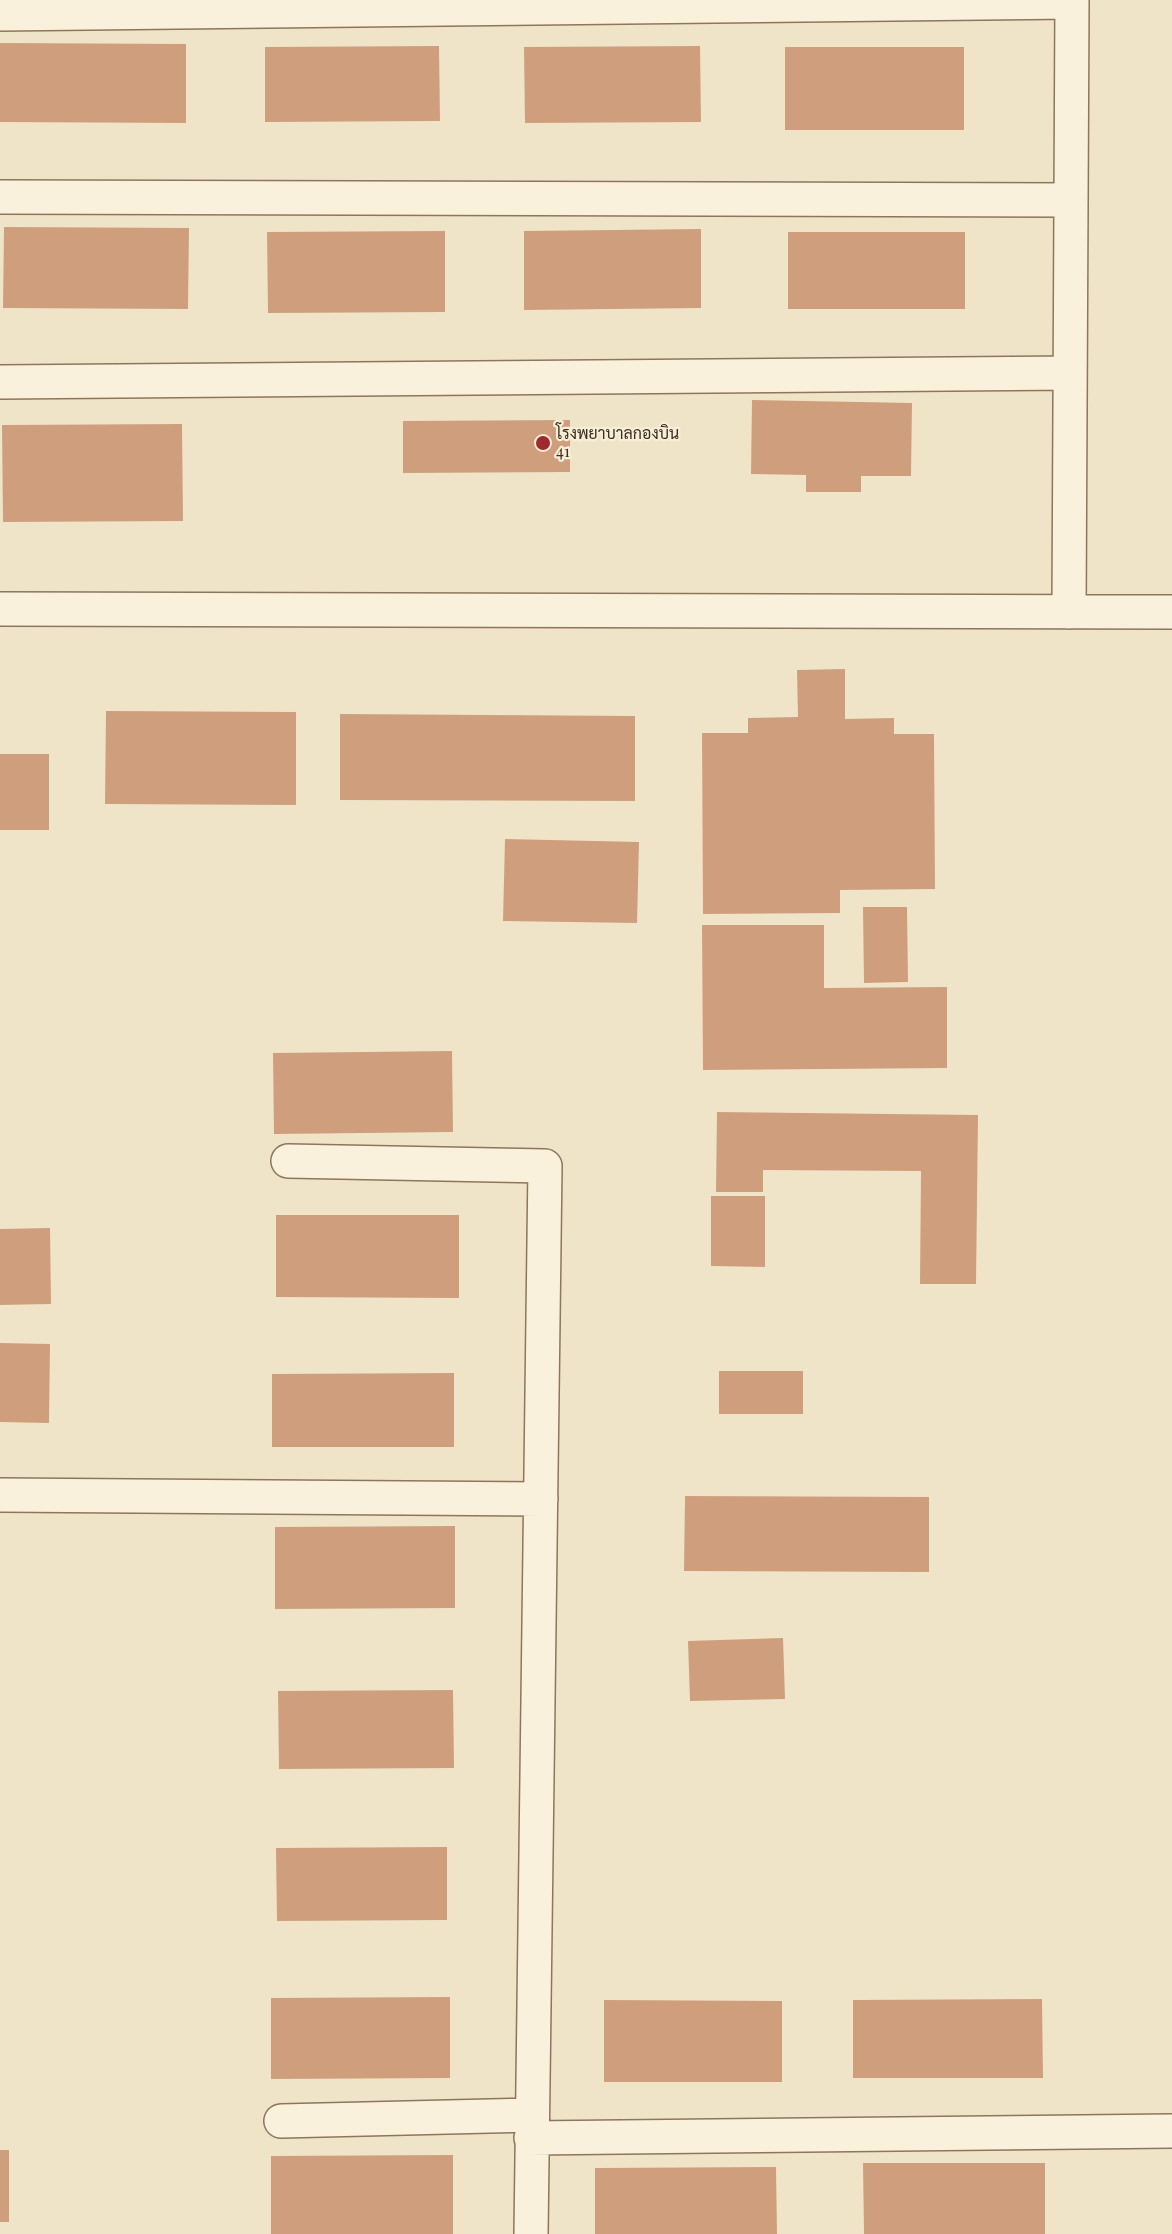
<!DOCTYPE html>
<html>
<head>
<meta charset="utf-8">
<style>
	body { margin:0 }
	canvas { display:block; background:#f0e4c8 }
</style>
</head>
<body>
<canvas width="1172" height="2234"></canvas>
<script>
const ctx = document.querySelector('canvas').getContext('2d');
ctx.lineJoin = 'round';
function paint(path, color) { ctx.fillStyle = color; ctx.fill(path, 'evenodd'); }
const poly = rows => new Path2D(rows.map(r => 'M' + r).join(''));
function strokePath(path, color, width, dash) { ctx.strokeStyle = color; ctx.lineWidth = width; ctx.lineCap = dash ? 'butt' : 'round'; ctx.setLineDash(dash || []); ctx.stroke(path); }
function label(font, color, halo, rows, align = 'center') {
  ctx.font = font + ' "Playfair Display",Sarabun,serif'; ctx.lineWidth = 4.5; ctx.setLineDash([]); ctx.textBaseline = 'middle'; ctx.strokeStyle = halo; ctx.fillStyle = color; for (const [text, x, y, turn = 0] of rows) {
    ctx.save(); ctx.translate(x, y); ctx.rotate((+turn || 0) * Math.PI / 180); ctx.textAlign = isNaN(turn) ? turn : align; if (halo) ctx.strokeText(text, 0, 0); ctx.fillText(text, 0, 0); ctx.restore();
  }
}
paint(poly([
	[0,43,186,44,186,123,0,122],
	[439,46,440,121,265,122,265,47],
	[700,46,701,122,525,123,524,47],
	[785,47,964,47,964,130,785,130],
	[4,227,189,228,188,309,3,308],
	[701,229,701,308,524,310,524,231],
	[445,231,445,312,268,313,267,232],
	[788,232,965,232,965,309,788,309],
	[752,400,912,403,911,476,861,476,861,492,806,492,806,475,751,474],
	[570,420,570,472,403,473,403,421],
	[182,424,183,521,3,522,2,425],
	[845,669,845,719,894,718,894,734,934,734,935,889,840,890,840,913,703,914,702,733,748,733,748,718,798,717,797,670],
	[106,711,296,712,296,805,105,804],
	[340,714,635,716,635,801,340,800],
	[0,754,49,754,49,830,0,830],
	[505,839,639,842,637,923,503,921],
	[863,907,907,907,908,982,864,983],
	[702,925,824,925,824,988,947,987,947,1068,703,1070],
	[452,1051,453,1132,274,1134,273,1053],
	[717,1112,978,1115,976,1284,920,1284,921,1171,763,1170,763,1192,716,1192],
	[711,1196,765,1196,765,1267,711,1266],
	[276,1215,459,1215,459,1298,276,1297],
	[50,1228,51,1304,0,1305,0,1229],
	[0,1343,50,1344,49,1423,0,1422],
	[719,1371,803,1371,803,1414,719,1414],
	[454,1373,454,1447,272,1447,272,1374],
	[685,1496,929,1497,929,1572,684,1571],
	[455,1526,455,1608,275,1609,275,1527],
	[783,1638,785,1699,690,1701,688,1641],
	[453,1690,454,1768,279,1769,278,1691],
	[447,1847,447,1920,277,1921,276,1848],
	[450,1997,450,2078,271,2079,271,1998],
	[1042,1999,1043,2078,853,2078,853,2000],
	[604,2000,782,2001,782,2082,604,2082],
	[0,2150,9,2150,9,2222,0,2222],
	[453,2155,453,2234,271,2234,271,2156],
	[863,2163,1045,2163,1045,2234,864,2234],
	[776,2167,777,2234,595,2234,595,2168]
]), '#cf9f7d');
const minor = poly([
	[0,14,1072,2],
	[0,197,1071,200],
	[0,382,1070,373],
	[0,609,1172,612],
	[1069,612,1072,0],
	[288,1161,545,1166,531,2234],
	[0,1495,541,1499],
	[281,2121,532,2115],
	[531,2138,1172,2131]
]);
strokePath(minor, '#8d765c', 36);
strokePath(minor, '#faf1dc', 33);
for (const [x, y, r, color] of [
	[543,443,8,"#9e2a2b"]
]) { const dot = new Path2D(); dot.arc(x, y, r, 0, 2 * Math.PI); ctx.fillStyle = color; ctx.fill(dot); strokePath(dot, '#f7eed8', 2); }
label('16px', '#3d2e20', '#f7eed8', [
	["โรงพยาบาลกองบิน",556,434],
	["41",556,452]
], 'left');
</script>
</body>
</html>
